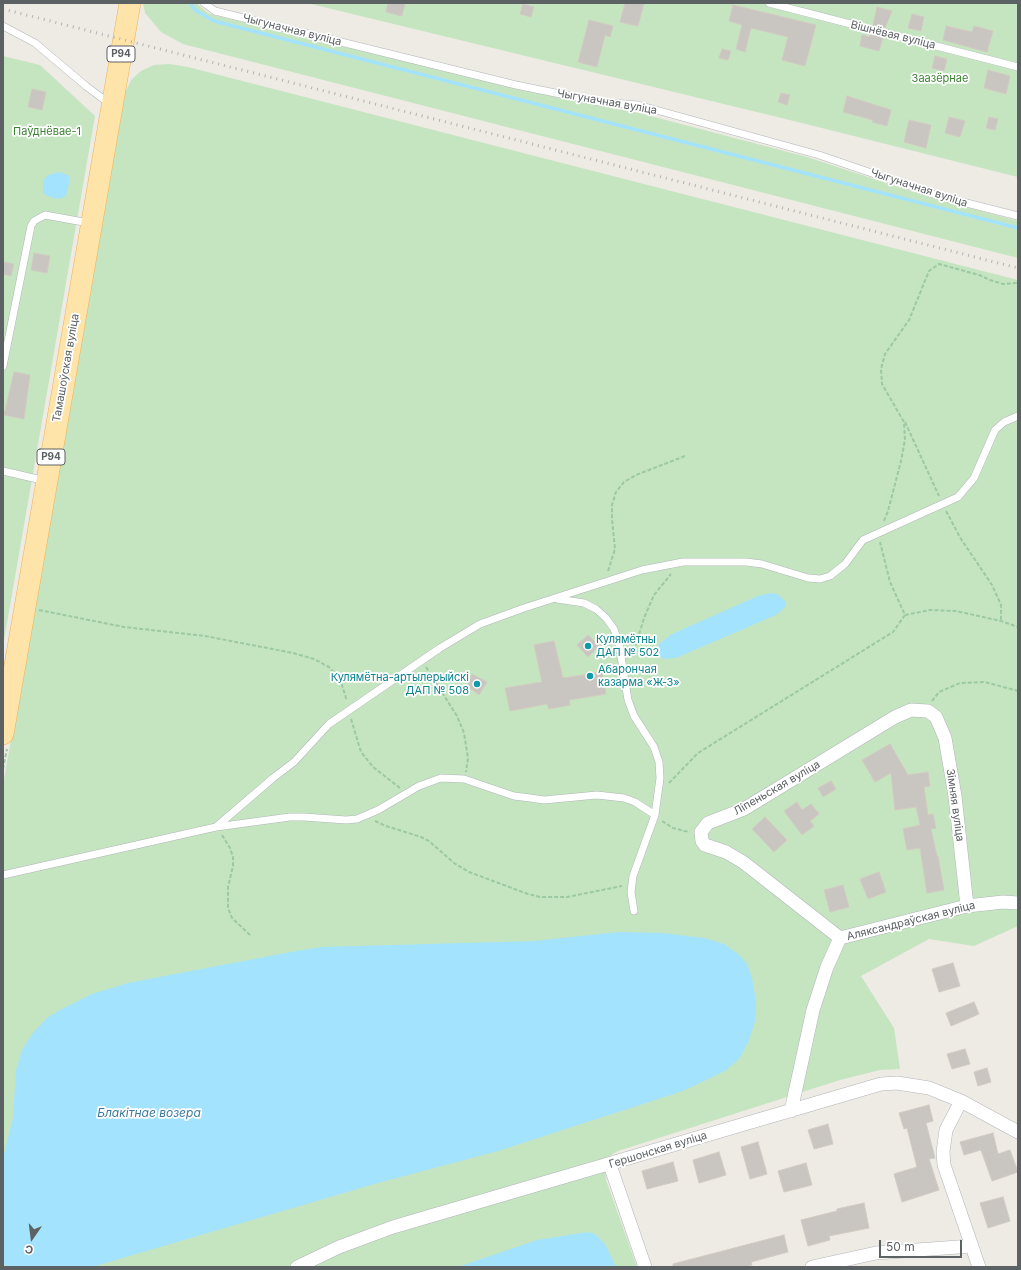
<!DOCTYPE html>
<html>
<head>
<meta charset="utf-8">
<style>
	body { margin:0 }
	#map { position:relative; width:1021px; height:1270px; overflow:hidden; background:#eeeae4; font-family:Inter,sans-serif }
	canvas { display:block }
	.frame { position:absolute; inset:0; border:4px solid #5c6164; pointer-events:none }
	.north { position:absolute; left:12px; top:1218px; width:40px; height:40px; -webkit-text-stroke:3px #fff; paint-order:stroke; rotate:194deg; font-size:11px; font-weight:700; line-height:16px; text-align:center; color:#5c6164 }
	.north::after { content:''; display:block; margin:auto; width:14px; height:18px; background:#5c6164; clip-path:polygon(50% 0,100% 100%,50% 72%,0 100%) }
	.scale { position:absolute; left:879px; top:1240px; width:83px; height:18px; box-sizing:border-box; border:2px solid #5c6164; border-top:0; padding-left:5px; font-size:12px; line-height:14px; white-space:nowrap; color:#5c6164; -webkit-text-stroke:3px #fff; paint-order:stroke }
</style>
</head>
<body>
<div id="map">
<canvas width="1021" height="1270"></canvas>
<div class="frame"></div>
<div class="north">С</div>
<div class="scale">50 m</div>
</div>
<script>
const ctx = document.querySelector('canvas').getContext('2d');
ctx.lineJoin = 'round';
function paint(path, color) { ctx.fillStyle = color; ctx.fill(path, 'evenodd'); }
const poly = rows => new Path2D(rows.map(r => 'M' + r).join(''));
function strokePath(path, color, width, dash) { ctx.strokeStyle = color; ctx.lineWidth = width; ctx.lineCap = dash ? 'butt' : 'round'; ctx.setLineDash(dash || []); ctx.stroke(path); }
function label(font, color, halo, rows, align = 'center') {
  ctx.font = font + ' Inter,sans-serif'; ctx.lineWidth = 3.5; ctx.setLineDash([]); ctx.textBaseline = 'middle'; ctx.strokeStyle = halo; ctx.fillStyle = color; for (const [text, x, y, turn = 0] of rows) {
    ctx.save(); ctx.translate(x, y); ctx.rotate((+turn || 0) * Math.PI / 180); ctx.textAlign = isNaN(turn) ? turn : align; if (halo) ctx.strokeText(text, 0, 0); ctx.fillText(text, 0, 0); ctx.restore();
  }
}
paint(poly([
	[143,3,196,3,208,13,217,16,537,93,584,103,639,113,807,157,929,197,1018,221,1018,258,183,44,161,32,145,13],
	[307,3,1018,3,1018,177,798,122],
	[3,56,40,65,95,116,3,646],
	[169,64,188,67,1018,280,1018,926,974,946,929,939,861,976,894,1028,900,1069,880,1070,840,1080,618,1151,611,1155,607,1161,605,1167,606,1180,637,1267,3,1267,3,785,125,93,131,80,141,71,154,65]
]), '#c5e5c0');
paint(poly([
	[59,172,68,175,70,179,66,196,59,199,47,196,43,193,43,181,48,175],
	[771,593,777,594,785,601,785,607,776,615,676,658,663,659,659,655,657,650,659,644,672,634,758,596],
	[619,932,663,933,704,938,724,944,738,954,747,964,752,978,756,1001,755,1021,749,1040,740,1058,725,1071,683,1091,498,1151,378,1183,92,1267,8,1267,3,1263,3,1158,13,1118,16,1070,22,1050,32,1034,47,1018,60,1010,92,994,128,983,296,951,321,947,534,941],
	[588,1232,595,1234,605,1244,616,1267,458,1267,537,1240]
]), '#a4e3fe');
strokePath(poly([
	[190,3,195,10,214,21,1018,228]
]), '#a4e3fe', 3.5);
const building = poly([
	[388,3,405,3,402,16,386,12,388,3],
	[625,3,644,3,638,26,620,22,625,3],
	[523,4,534,7,531,17,520,14,523,4],
	[733,5,816,25,805,66,782,60,788,37,751,28,745,52,736,49,742,25,729,21,733,5],
	[877,7,892,11,885,28,873,25,877,7],
	[912,14,924,17,921,31,908,28,912,14],
	[589,20,613,26,610,37,605,35,597,67,578,62,589,20],
	[946,26,972,32,974,26,993,31,987,52,943,40,946,26],
	[870,34,883,37,879,51,860,46,862,35,870,37,870,34],
	[722,49,731,51,728,60,719,58,722,49],
	[935,56,947,59,944,71,932,68,935,56],
	[988,70,1010,76,1006,94,984,88,988,70],
	[32,89,46,92,42,110,28,107,32,89],
	[781,93,790,95,787,105,778,102,781,93],
	[847,96,891,110,887,126,872,122,873,120,843,112,847,96],
	[949,117,965,121,960,137,945,133,949,117],
	[989,117,998,119,995,130,986,128,989,117],
	[909,120,931,125,926,148,904,142,909,120],
	[34,253,50,256,47,273,31,270,34,253],
	[3,262,14,264,11,276,3,274,3,262],
	[14,372,30,375,24,419,4,415,14,372],
	[588,635,599,646,588,657,577,645,588,635],
	[554,641,563,678,602,672,606,694,569,700,570,705,549,709,547,704,510,711,505,688,542,682,534,645,554,641],
	[472,674,487,682,479,695,467,686,472,674],
	[890,744,908,775,928,772,930,786,924,787,928,815,933,814,936,828,931,829,937,856,938,856,944,890,927,893,920,848,907,850,903,829,920,825,916,807,895,810,891,773,875,782,862,760,890,744],
	[831,781,836,789,823,797,818,788,831,781],
	[797,802,802,810,811,804,819,814,810,821,814,826,802,835,784,811,797,802],
	[765,817,787,840,774,852,752,829,765,817],
	[879,872,886,892,868,899,860,879,879,872],
	[843,885,849,907,830,912,824,890,843,885],
	[953,963,960,986,939,992,932,969,953,963],
	[974,1002,979,1014,951,1026,946,1013,974,1002],
	[965,1049,970,1064,952,1069,947,1054,965,1049],
	[987,1068,991,1082,978,1086,974,1072,987,1068],
	[929,1105,933,1121,926,1123,935,1158,929,1159,939,1190,902,1202,894,1174,917,1167,907,1128,904,1129,899,1113,929,1105],
	[828,1124,833,1144,814,1149,808,1130,828,1124],
	[993,1133,998,1154,1010,1150,1018,1172,992,1181,981,1150,964,1155,960,1142,993,1133],
	[758,1142,767,1174,750,1179,741,1147,758,1142],
	[719,1152,726,1175,699,1183,693,1160,719,1152],
	[673,1162,678,1181,647,1189,642,1171,673,1162],
	[806,1163,812,1185,784,1192,778,1171,806,1163],
	[1003,1197,1010,1221,988,1228,980,1203,1003,1197],
	[864,1203,869,1228,829,1236,830,1240,808,1246,801,1220,837,1211,837,1209,864,1203],
	[784,1235,788,1252,751,1262,752,1265,743,1267,673,1267,673,1264,784,1235]
]);
paint(building, '#c9c5c0');
strokePath(building, '#d3cbc2', 1);
const lane = poly([
	[204,3,215,11,516,85,600,102,638,105,819,155,939,196,1018,216],
	[769,3,1018,67],
	[3,26,35,43,86,86,110,104],
	[3,366,31,226,34,221,45,215,89,223],
	[3,471,46,481],
	[557,599,584,603,596,609,606,618,614,629,619,644,628,700,634,716,654,747,659,762,660,778,655,815,633,876,631,892,634,911],
	[216,827,273,778,294,762,329,724,440,648,480,624,524,608,642,570,683,562,746,562,762,564,808,578,820,579,830,576,845,564,863,540,958,497,974,478,995,430,1004,422,1018,416],
	[3,875,216,827,290,817,304,817,346,820,357,819,378,810,419,786,441,778,464,779,514,796,530,798,544,800,597,795,624,798,635,802,655,815]
]);
const street = poly([
	[840,938,743,862,726,852,705,845,702,841,701,832,708,823,744,809,895,717,911,710,928,711,936,717,945,738,955,796,967,906],
	[961,1101,946,1130,943,1152,944,1165,979,1267],
	[791,1111,813,1010,827,967,840,938,967,906,1003,902,1018,903],
	[610,1165,645,1267],
	[297,1267,339,1247,393,1227,881,1084,897,1083,929,1088,961,1101,1018,1132],
	[812,1267,876,1253,972,1246]
]);
const primary = poly([
	[3,734,130,3]
]);
strokePath(lane, '#b1b5b9', 8);
strokePath(street, '#b1b5b9', 14);
strokePath(primary, '#f0b15b', 22);
strokePath(poly([
	[905,422,939,496],
	[946,511,961,539,992,585,1001,605,1001,621],
	[884,521,888,511,901,461,905,440,904,422,882,384,881,369,885,354,909,320,929,271,939,264,979,275,990,280,1003,284,1018,283],
	[608,571,615,549,612,519,612,505,616,492,624,482,636,475,685,456],
	[39,610,124,627,205,636,293,653,314,659,329,667,340,679,347,701],
	[905,615,930,610,956,611,1001,621,1018,627],
	[630,656,635,648,644,618,654,595,671,574],
	[426,667,457,716,464,733,468,758,466,772],
	[932,701,939,692,960,683,985,682,1018,691],
	[351,719,361,752,373,767,400,788],
	[3,769,7,749],
	[669,783,698,753,893,632,905,615,890,582,880,542],
	[375,821,386,826,421,837,429,841,454,863,469,872,528,894,540,897,567,897,622,886],
	[662,821,673,828,689,832],
	[222,835,230,848,233,857,233,866,228,887,228,908,232,918,251,936]
]), '#9bc9a2', 2, [4, 2]);
strokePath(lane, '#fff', 7);
strokePath(street, '#fff', 13);
strokePath(primary, '#fee4a9', 21);
strokePath(poly([
	[3,9,1018,268]
]), '#b2b3b4', 3, [1, 5]);
for (const [x, y, r, color] of [
	[588,646,4,"#0f9aa8"],
	[590,676,4,"#0f9aa8"],
	[477,684,4,"#0f9aa8"]
]) { const dot = new Path2D(); dot.arc(x, y, r, 0, 2 * Math.PI); ctx.fillStyle = color; ctx.fill(dot); strokePath(dot, '#fff', 1.5); }
for (const [x, y, w] of [
	[121,54,28],
	[51,457,28]
]) { const box = new Path2D(); box.roundRect(x - w / 2, y - 8, w, 16, 3); ctx.fillStyle = '#fff'; ctx.fill(box); strokePath(box, '#5c6164', 1); }
label('bold 10px', '#5c6164', null, [
	["Р94",121,54],
	["Р94",51,457]
]);
label('11px', '#5c6164', '#fff', [
	["Чыгуначная вуліца",292,30,14],
	["Вішнёвая вуліца",893,35,14],
	["Чыгуначная вуліца",607,102,10],
	["Чыгуначная вуліца",919,188,18],
	["Тамашоўская вуліца",66,368,-80],
	["Ліпеньская вуліца",777,788,-30],
	["Зімняя вуліца",955,805,82],
	["Аляксандраўская вуліца",911,921,-14],
	["Гершонская вуліца",658,1150,-17]
]);
label('11px', '#3d8235', '#fff', [
	["Заазёрнае",940,79],
	["Паўднёвае-1",47,132]
]);
label('11px', '#0d838f', '#fff', [
	["Кулямётны",596,640],
	["ДАП № 502",596,653],
	["Абарончая",598,670],
	["казарма «Ж-З»",598,683],
	["Кулямётна-артылерыйскі",469,678,"right"],
	["ДАП № 508",469,691,"right"]
], 'left');
label('italic 12px', '#3b7a9f', '#fff', [
	["Блакітнае возера",149,1113]
]);
</script>
</body>
</html>
